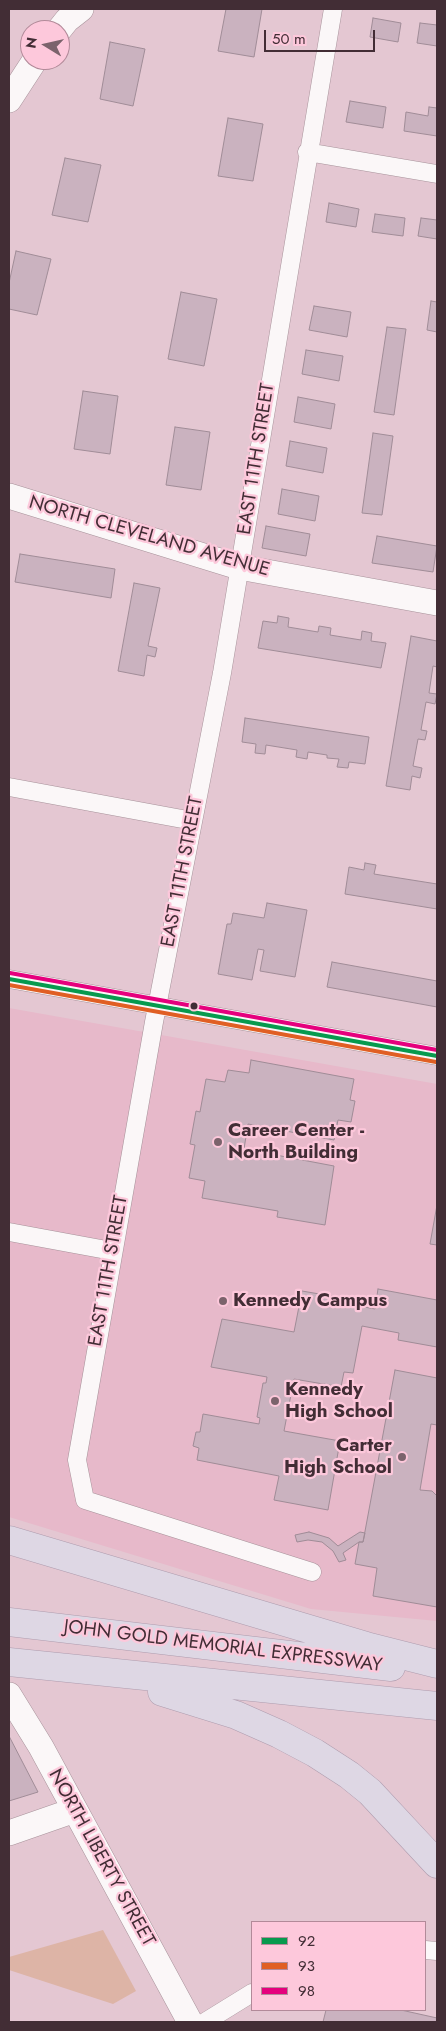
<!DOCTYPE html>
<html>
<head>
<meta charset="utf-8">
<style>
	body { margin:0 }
	#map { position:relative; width:446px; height:2031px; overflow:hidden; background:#e4c7d2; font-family:Jost,sans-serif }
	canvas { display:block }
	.frame { position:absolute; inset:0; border:10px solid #422d35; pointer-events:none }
	.legend { position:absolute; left:251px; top:1921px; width:175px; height:90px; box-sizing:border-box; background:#fdc8db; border:1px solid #b28a99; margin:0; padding:6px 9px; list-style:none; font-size:15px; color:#422d35 }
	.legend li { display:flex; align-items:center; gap:10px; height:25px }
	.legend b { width:25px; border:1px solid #b28a99 }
	.north { position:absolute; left:20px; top:20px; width:50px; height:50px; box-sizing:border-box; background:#fdc8db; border:1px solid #b28a99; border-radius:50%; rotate:279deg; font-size:14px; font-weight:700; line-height:20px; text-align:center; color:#422d35 }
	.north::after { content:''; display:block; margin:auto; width:18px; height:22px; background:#7b636c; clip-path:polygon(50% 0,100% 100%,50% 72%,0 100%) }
	.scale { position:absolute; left:264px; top:30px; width:111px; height:22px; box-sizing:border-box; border:2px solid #422d35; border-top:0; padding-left:6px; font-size:15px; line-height:18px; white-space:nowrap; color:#422d35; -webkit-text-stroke:4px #fdc8db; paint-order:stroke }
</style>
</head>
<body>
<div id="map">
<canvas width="446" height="2031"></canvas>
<div class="frame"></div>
<ul class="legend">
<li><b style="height:6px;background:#079a4e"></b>92</li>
<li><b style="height:6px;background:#e05f24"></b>93</li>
<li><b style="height:6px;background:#e5007d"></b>98</li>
</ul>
<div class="north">N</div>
<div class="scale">50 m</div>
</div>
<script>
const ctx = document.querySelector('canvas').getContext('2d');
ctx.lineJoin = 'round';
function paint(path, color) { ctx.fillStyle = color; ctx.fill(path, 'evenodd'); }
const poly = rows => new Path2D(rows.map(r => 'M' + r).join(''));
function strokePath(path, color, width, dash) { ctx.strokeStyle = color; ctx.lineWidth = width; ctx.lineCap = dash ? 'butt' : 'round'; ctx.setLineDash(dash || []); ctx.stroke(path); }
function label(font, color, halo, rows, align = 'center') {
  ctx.font = font + ' Jost,sans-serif'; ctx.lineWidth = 4.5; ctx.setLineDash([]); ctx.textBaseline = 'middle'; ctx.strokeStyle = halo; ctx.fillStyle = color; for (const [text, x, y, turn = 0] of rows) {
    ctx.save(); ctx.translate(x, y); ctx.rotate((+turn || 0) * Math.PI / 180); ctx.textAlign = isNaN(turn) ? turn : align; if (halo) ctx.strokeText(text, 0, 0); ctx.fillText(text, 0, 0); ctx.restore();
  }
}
paint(poly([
	[9,1008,437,1084,437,1621,311,1609,9,1517]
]), '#e7b9ca');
paint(poly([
	[103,1930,136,1991,113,2004,9,1970,9,1957]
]), '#ddb4a6');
const building = poly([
	[226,9,262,9,254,57,218,51,226,9],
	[373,18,401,23,398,42,370,37,373,18],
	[420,23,437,25,437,46,417,43,420,23],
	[110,42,145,49,133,106,100,99,110,42],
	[350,101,386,107,383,128,346,122,350,101],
	[429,107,437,108,437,136,404,131,406,112,428,116,429,107],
	[228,118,263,124,253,181,218,176,228,118],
	[65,158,101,165,88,222,52,215,65,158],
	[329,203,359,209,356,227,326,222,329,203],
	[375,214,405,218,403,236,372,232,375,214],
	[421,218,437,220,437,239,418,236,421,218],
	[16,251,51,259,37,315,9,309,9,283,16,251],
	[181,292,217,299,204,366,168,359,181,292],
	[431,301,437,302,437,332,427,330,431,301],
	[314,306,351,312,347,337,309,330,314,306],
	[387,327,406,329,394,415,374,412,387,327],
	[306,350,343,356,339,381,302,374,306,350],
	[83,391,118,396,110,454,74,449,83,391],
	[298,397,335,404,331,429,294,422,298,397],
	[175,427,210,432,201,490,166,485,175,427],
	[373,433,393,436,382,515,362,513,373,433],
	[290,441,327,448,323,473,286,466,290,441],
	[282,489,319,496,315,521,278,514,282,489],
	[266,526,310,534,306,556,262,548,266,526],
	[377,536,437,546,433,572,372,563,377,536],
	[20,554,115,569,111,598,15,582,20,554],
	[134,583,160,588,148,646,157,648,155,657,147,655,144,676,118,671,134,583],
	[278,616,289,618,288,627,318,632,319,626,331,628,330,635,361,640,362,631,372,633,371,641,386,643,381,668,258,648,263,621,277,623,278,616],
	[411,636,437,641,437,667,433,666,429,693,437,694,435,704,426,702,421,730,427,731,425,740,418,739,413,766,422,768,420,778,412,776,410,790,386,786,411,636],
	[245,718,369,737,365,764,349,762,348,768,337,767,339,759,327,758,327,755,308,752,307,759,296,757,297,750,266,745,265,754,255,753,256,744,242,742,245,718],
	[365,863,376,865,374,874,437,884,437,909,345,894,349,867,364,870,365,863],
	[267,903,307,910,295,977,260,971,264,950,258,949,252,980,218,974,227,924,231,924,233,913,264,918,267,903],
	[332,962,437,981,437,1007,327,987,332,962],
	[251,1060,354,1079,350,1100,355,1101,351,1122,338,1120,334,1140,248,1124,244,1149,334,1166,325,1225,277,1217,278,1211,202,1198,205,1181,189,1178,195,1145,190,1144,196,1111,200,1112,206,1079,225,1082,228,1070,249,1073,251,1060],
	[437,1205,437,1245,430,1244,437,1205],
	[378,1289,437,1300,437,1347,398,1340,399,1333,362,1326,353,1373,344,1372,341,1387,294,1379,284,1431,340,1441,328,1510,274,1500,279,1476,197,1460,199,1448,193,1446,196,1432,200,1432,203,1414,259,1424,260,1418,257,1417,263,1383,266,1383,267,1377,211,1367,222,1319,294,1332,302,1291,360,1301,359,1306,375,1309,378,1289],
	[395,1370,437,1378,437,1425,431,1424,420,1490,432,1491,437,1496,437,1607,373,1596,377,1568,355,1564,359,1542,363,1542,395,1370],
	[309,1532,329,1538,338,1546,360,1532,365,1533,363,1542,359,1542,343,1553,346,1560,339,1562,333,1551,322,1542,308,1540,297,1542,295,1535,309,1532],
	[9,1736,38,1792,9,1801,9,1736],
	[326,2010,401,2010,437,2018,437,2022,323,2022,326,2010]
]);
paint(building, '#cab2bf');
strokePath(building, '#a08c97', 1);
const street = poly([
	[307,152,437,174],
	[9,787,193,821],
	[9,979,437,1056],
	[9,1232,112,1251],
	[312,1572,85,1500,77,1460,154,1022,222,673,333,9],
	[425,1950,437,1951],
	[205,2022,252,1993]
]);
const secondary = poly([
	[59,30,67,20,81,9],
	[9,100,35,60],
	[9,496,239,567,437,603],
	[9,1695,41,1747,190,2022],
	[9,1833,75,1810]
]);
const highway = poly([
	[9,1540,366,1646,437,1664],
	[9,1622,391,1667],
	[9,1662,437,1706],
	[162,1692,236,1715,279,1734,315,1753,349,1775,370,1792,437,1864]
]);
strokePath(street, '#a7929a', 19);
strokePath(secondary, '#a7929a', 26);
strokePath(highway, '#ae9cae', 29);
strokePath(street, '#fbf7f8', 18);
strokePath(secondary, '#fbf7f8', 25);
strokePath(highway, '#ded7e4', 28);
strokePath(poly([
	[9,979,437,1056]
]), '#079a4e', 4);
strokePath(poly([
	[9,985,436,1062]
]), '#e05f24', 4);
strokePath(poly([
	[10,973,437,1050]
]), '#e5007d', 4);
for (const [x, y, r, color] of [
	[194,1006,4.5,"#422d35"],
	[218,1142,5,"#7b636c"],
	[223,1301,5,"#7b636c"],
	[275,1401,5,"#7b636c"],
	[402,1457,5,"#7b636c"]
]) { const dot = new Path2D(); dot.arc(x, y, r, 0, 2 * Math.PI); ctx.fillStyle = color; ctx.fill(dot); strokePath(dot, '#fdc8db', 2); }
label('19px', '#422d35', '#fdc8db', [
	["EAST 11TH STREET",257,459,-81],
	["NORTH CLEVELAND AVENUE",149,537,16],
	["EAST 11TH STREET",183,872,-79],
	["EAST 11TH STREET",109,1271,-80],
	["JOHN GOLD MEMORIAL EXPRESSWAY",223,1647,7],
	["NORTH LIBERTY STREET",101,1858,61]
]);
label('bold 19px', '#422d35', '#fdc8db', [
	["Career Center -",228,1131],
	["North Building",228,1153],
	["Kennedy Campus",233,1301],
	["Kennedy",285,1390],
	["High School",285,1412],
	["Carter",392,1446,"right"],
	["High School",392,1468,"right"]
], 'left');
</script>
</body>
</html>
